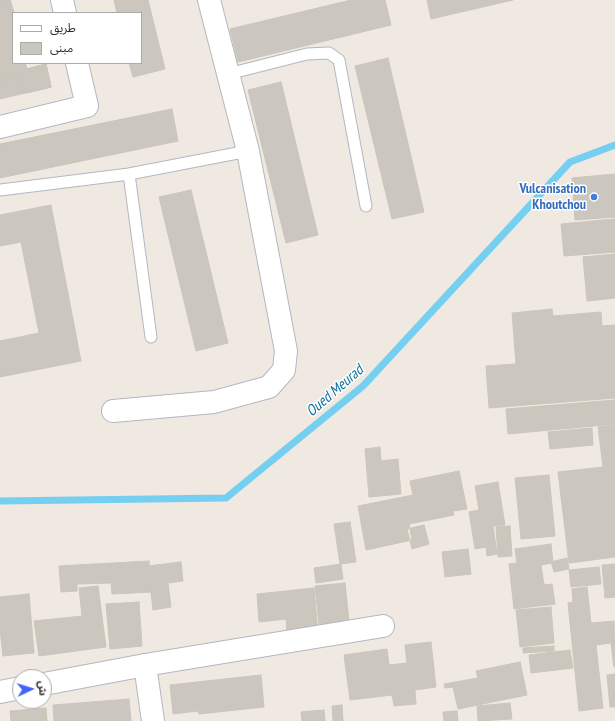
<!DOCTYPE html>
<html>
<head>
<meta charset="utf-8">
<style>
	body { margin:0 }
	#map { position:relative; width:615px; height:721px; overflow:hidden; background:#efe9e1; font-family:"PT Sans Narrow","Noto Sans Arabic",sans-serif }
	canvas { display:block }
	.legend { position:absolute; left:12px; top:12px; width:130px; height:52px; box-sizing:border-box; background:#fff; border:1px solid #ababab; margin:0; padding:5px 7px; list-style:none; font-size:12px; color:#2e2e2e }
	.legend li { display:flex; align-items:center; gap:8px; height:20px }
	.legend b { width:20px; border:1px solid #ababab }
	.north { position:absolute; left:12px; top:669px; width:40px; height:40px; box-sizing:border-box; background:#fff; border:1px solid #ababab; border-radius:50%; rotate:86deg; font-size:11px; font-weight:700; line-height:16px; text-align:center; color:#2e2e2e }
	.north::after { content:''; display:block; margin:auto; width:14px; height:18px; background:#4264fb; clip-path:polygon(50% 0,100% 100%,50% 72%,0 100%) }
</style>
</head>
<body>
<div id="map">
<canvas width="615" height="721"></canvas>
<ul class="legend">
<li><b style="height:5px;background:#fff"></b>طريق</li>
<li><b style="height:11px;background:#cbc7bf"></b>مبنى</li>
</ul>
<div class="north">ش</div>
</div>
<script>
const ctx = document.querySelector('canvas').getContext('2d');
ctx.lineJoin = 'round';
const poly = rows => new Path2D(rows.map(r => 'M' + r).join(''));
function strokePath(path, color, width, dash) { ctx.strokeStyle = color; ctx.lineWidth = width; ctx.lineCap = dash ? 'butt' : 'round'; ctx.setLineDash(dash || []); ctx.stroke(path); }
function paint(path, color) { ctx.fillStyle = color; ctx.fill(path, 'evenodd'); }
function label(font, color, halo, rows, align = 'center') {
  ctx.font = font + ' "PT Sans Narrow",sans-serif'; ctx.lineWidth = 3; ctx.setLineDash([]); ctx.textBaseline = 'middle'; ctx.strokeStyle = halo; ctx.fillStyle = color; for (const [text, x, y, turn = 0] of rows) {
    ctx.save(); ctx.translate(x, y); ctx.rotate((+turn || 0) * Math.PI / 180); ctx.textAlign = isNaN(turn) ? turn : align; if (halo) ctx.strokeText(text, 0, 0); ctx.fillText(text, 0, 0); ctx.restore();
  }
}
strokePath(poly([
	[0,501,226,498,363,386,570,162,615,145]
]), '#75cff0', 7);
const building = poly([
	[0,0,10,0,14,13,13,63,25,63,27,69,46,64,51,87,26,93,22,77,0,82,0,0],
	[0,0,10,0,14,13,13,63,25,63,27,69,46,64,51,87,26,93,22,77,0,82,0,0],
	[0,0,10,0,14,13,13,63,25,63,27,69,46,64,51,87,0,99,0,0],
	[114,0,148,0,165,69,133,77,129,63,141,63,141,13,117,13,114,0],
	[351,0,385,0,391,25,238,62,230,29,351,0],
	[427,0,513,0,431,19,427,0],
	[388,58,424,212,392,219,355,66,388,58],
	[281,82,318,235,286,243,248,90,281,82],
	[172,109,178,141,0,178,0,144,172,109],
	[615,174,615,217,575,220,572,178,615,174],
	[191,190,228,343,196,351,159,197,191,190],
	[51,205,81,361,0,377,0,341,39,333,21,242,0,246,0,215,51,205],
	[615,219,615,252,564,256,561,224,615,219],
	[615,254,615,298,587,301,583,257,615,254],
	[552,309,553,316,601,312,602,326,615,325,615,398,489,408,486,366,516,364,512,313,552,309],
	[615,400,615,424,508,434,506,409,615,400],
	[615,425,615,557,569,563,558,472,603,467,598,427,615,425],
	[592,428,593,445,550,449,548,432,592,428],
	[380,447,381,461,398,459,401,494,369,497,365,449,380,447],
	[459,471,467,509,453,511,454,515,409,524,412,540,366,550,358,506,413,495,410,481,459,471],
	[549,475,555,536,521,539,515,478,549,475],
	[498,482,505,525,493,526,497,554,487,556,486,547,475,549,469,512,479,510,475,486,498,482],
	[350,522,356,562,340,564,334,524,350,522],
	[424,525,429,544,412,549,407,529,424,525],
	[510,526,512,556,498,557,496,527,510,526],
	[551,544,553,563,541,565,544,585,552,584,555,604,514,609,509,564,517,563,515,549,551,544],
	[468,549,471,574,445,577,442,552,468,549],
	[567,558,569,569,554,572,551,562,567,558],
	[149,561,151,592,112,594,111,583,77,584,77,591,61,592,59,566,149,561],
	[181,562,183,581,168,583,171,607,153,610,148,566,181,562],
	[341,564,343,579,316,583,314,568,341,564],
	[615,564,615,597,605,598,602,565,615,564],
	[599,567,601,584,571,587,569,570,599,567],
	[345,583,349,621,319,624,315,586,345,583],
	[98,586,106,647,39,656,34,621,82,616,79,588,98,586],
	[587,587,591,623,614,621,615,667,614,667,611,643,596,645,603,708,579,711,568,603,573,602,572,589,587,587],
	[314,588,318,633,287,636,286,619,259,622,257,594,314,588],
	[29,594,34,653,3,656,0,629,0,597,29,594],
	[139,602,142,646,110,649,106,604,139,602],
	[551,607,554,643,520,647,516,610,551,607],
	[431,642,436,687,415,690,416,704,394,706,392,695,350,700,344,655,387,649,389,665,407,663,405,645,431,642],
	[554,646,554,651,523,653,523,648,554,646],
	[570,650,573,668,531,673,529,655,570,650],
	[520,662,527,695,458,709,453,687,445,688,444,684,478,678,476,671,520,662],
	[615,674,615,707,610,707,607,675,615,674],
	[261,675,264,707,199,714,198,711,173,714,170,685,261,675],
	[129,699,131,721,54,721,53,705,129,699],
	[510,703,512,719,478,721,477,706,510,703],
	[342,705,343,721,333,721,332,706,342,705],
	[46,708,47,721,11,721,10,711,46,708],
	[324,710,325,721,302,721,301,712,324,710],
	[457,711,458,721,444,721,443,712,457,711]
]);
paint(building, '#cbc7bf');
strokePath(building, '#cbc5ba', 1);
const lane = poly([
	[228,74,307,54,329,53,339,60,366,206],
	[0,190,129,174],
	[151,337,129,174,248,151]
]);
const street = poly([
	[62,0,65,13],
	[0,127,87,106,77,63],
	[113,411,214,402,269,387,284,370,286,351,248,151,209,0],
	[145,665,153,721],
	[44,684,145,665,383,626],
	[0,692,20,688]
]);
strokePath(lane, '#b4b7c1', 13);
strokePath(street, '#b4b7c1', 24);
strokePath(lane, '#fff', 11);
strokePath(street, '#fff', 22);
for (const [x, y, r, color] of [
	[594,197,4,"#3f7fe0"]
]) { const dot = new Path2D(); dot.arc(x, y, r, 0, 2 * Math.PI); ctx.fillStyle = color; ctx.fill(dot); strokePath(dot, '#fff', 1.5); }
label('bold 14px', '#366cbe', '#fff', [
	["Vulcanisation",586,189],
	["Khoutchou",586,205]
], 'right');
label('italic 15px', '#0d6fa3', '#fff', [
	["Oued Meurad",335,391,-41]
]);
</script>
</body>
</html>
